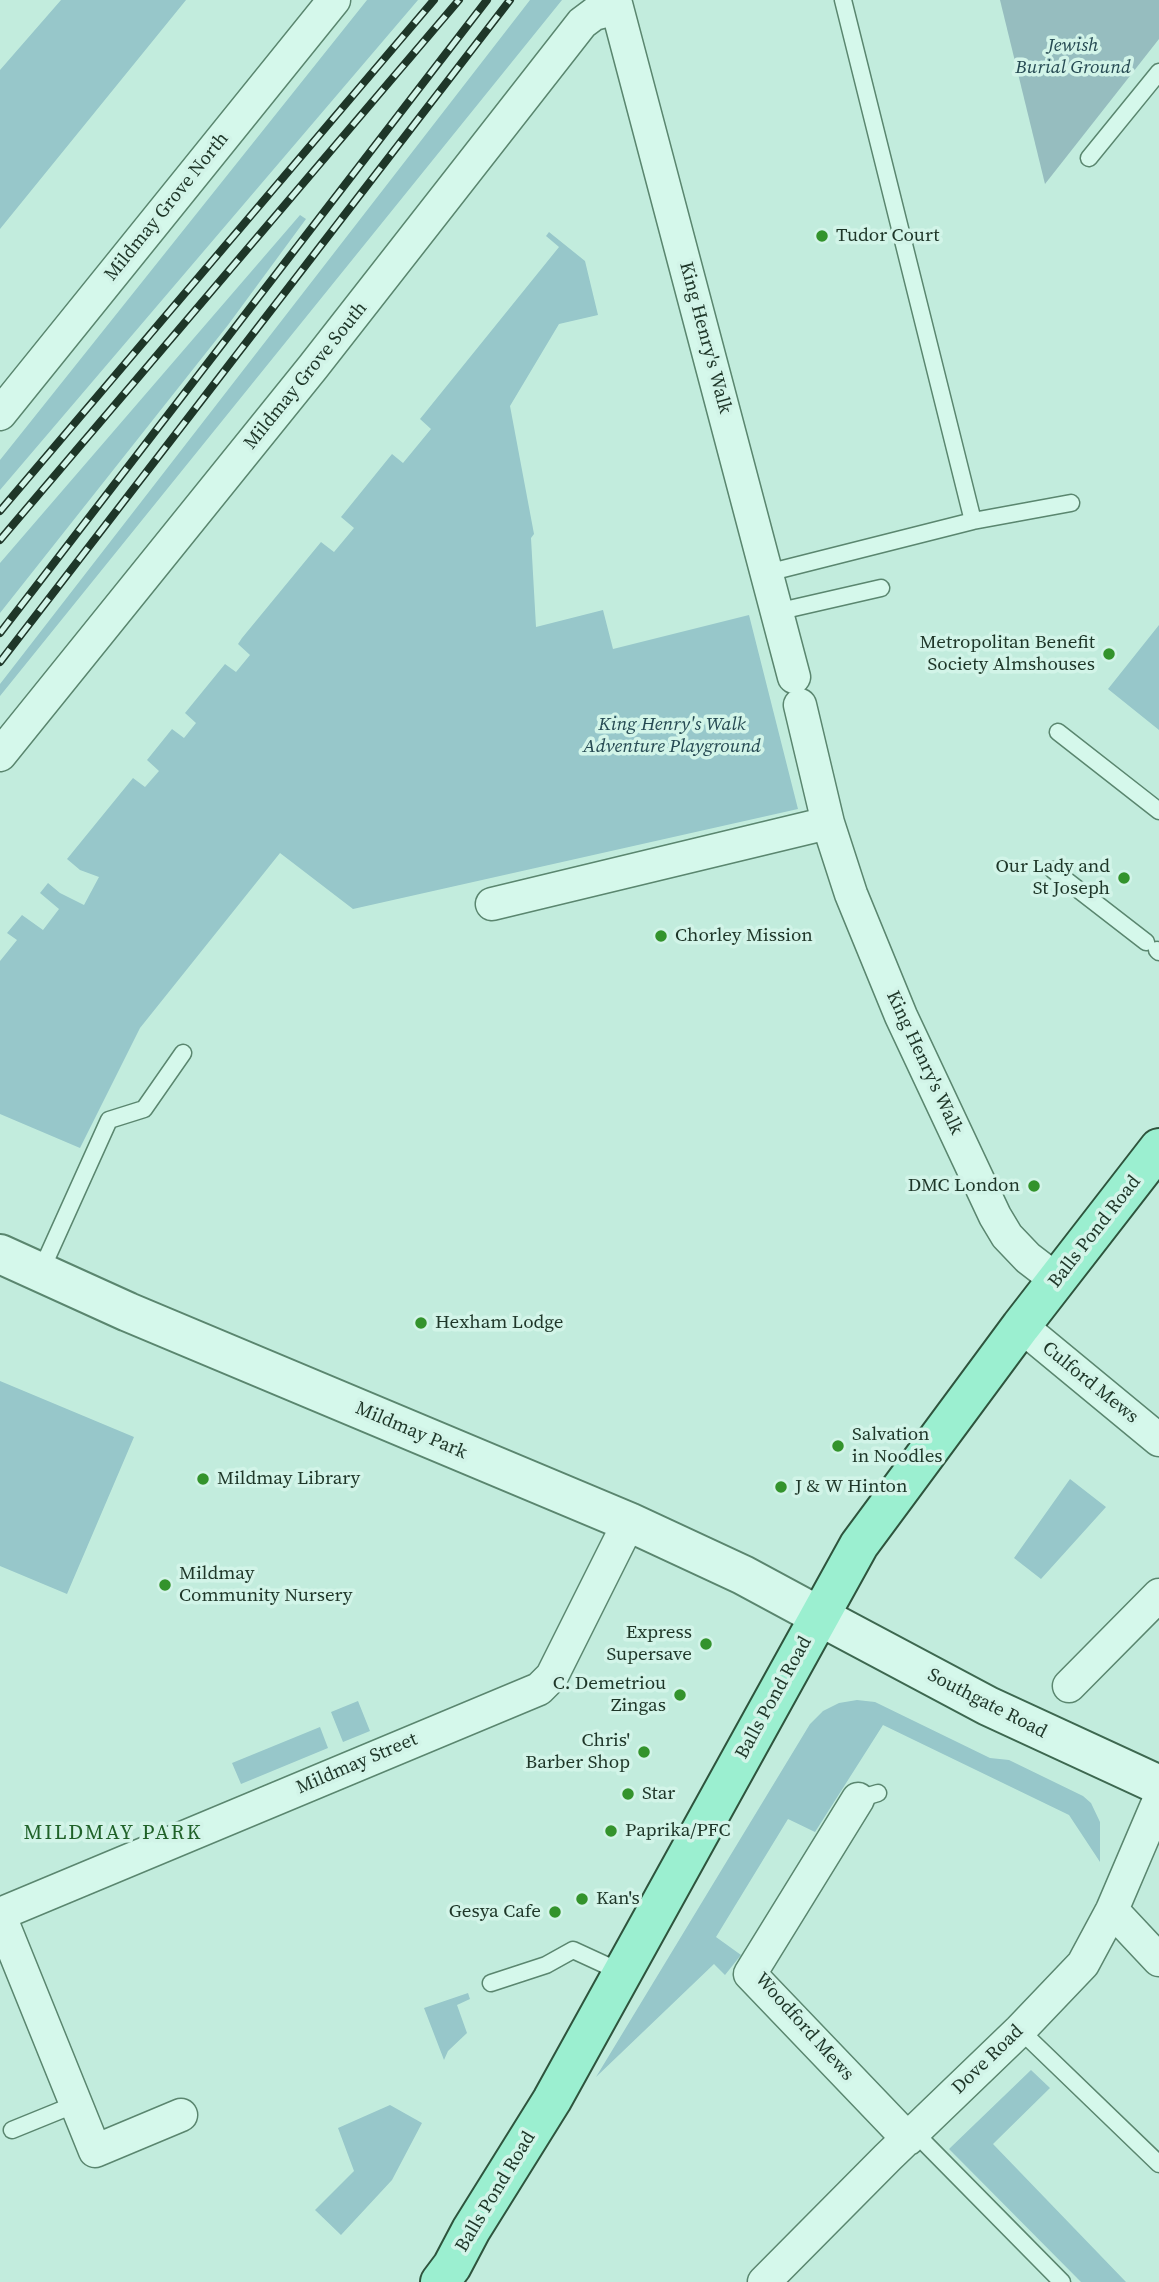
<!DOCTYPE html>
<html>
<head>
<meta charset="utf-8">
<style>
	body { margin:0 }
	canvas { display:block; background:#c2ecdd }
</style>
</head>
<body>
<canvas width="1159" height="2282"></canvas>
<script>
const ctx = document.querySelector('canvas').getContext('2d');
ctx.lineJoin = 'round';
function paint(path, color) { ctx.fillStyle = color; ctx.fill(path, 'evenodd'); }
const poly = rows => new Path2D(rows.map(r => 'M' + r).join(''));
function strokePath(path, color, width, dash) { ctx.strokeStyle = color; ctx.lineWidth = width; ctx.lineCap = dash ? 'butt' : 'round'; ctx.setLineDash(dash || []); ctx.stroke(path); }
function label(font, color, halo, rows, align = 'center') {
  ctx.font = font + ' "Source Serif 4",serif'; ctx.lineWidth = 7; ctx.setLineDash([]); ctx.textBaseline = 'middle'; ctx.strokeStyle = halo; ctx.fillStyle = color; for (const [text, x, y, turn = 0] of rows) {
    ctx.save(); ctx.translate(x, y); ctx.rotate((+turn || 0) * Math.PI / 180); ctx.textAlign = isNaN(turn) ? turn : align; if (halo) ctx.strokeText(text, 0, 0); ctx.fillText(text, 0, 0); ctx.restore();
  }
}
paint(poly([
	[61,0,186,0,0,229,0,70],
	[367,0,418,0,0,490,0,460],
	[530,0,562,0,0,696,0,684],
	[300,215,306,219,228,325,0,613,0,563],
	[549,232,585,261,598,315,559,324,510,406,534,534,531,538,536,627,603,610,613,649,749,615,798,809,353,909,280,853,140,1028,80,1148,0,1114,0,961,17,940,7,933,22,915,43,930,59,909,40,893,48,883,60,893,84,905,99,877,80,870,67,859,133,778,145,787,159,771,147,760,172,729,184,738,196,723,185,713,225,664,236,672,250,655,238,644,242,638,321,542,334,552,354,528,341,517,392,454,403,463,431,429,420,419,559,247,546,236],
	[1159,625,1159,730,1108,689],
	[0,1381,134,1437,67,1594,0,1566],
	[1070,1479,1106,1507,1041,1579,1014,1558],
	[857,1700,875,1702,990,1758,1009,1760,1083,1796,1091,1803,1100,1822,1100,1862,1069,1815,883,1725,815,1832,788,1819,716,1937,741,1955,725,1975,714,1964,596,2077,810,1724,823,1711,839,1703],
	[358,1701,370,1731,343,1742,331,1712],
	[320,1727,328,1748,241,1784,232,1763],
	[468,1993,470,1999,457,2005,467,2033,448,2051,444,2060,424,2008],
	[1031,2070,1050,2088,993,2144,1126,2282,1081,2282,949,2149],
	[390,2105,422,2123,392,2180,341,2235,315,2210,354,2171,338,2128]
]), '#97c7ca');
paint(poly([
	[1000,0,1159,0,1159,39,1045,184]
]), '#96bdbf');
const service = poly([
	[1089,158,1159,72],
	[973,521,1071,503],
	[767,573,973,521,843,0],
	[776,612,881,588],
	[1058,732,1159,811],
	[1053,870,1146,942],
	[1157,950,1159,952],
	[40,1273,109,1120,144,1109,183,1053],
	[858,1799,878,1793],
	[491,1983,546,1965,573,1950,623,1973],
	[1020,2030,1159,2164],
	[12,2130,76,2104],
	[914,2132,1062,2282]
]);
const minor = poly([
	[615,0,794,677],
	[0,414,334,0],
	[800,705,828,823,851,894,901,1016,995,1216,1007,1236,1028,1258,1058,1281],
	[0,755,313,367,582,23,594,14,616,8],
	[492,904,828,823],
	[1021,1326,1159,1440],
	[1069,1686,1159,1595],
	[858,1799,750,1974,908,2139],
	[1112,1910,1159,1960],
	[0,1914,539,1689,552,1676,629,1522],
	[0,1916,95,2151,181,2115],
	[764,2282,888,2157,1020,2030,1083,1964,1112,1910,1159,1800]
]);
const tertiary = poly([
	[0,1254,128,1312,629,1522,743,1575,819,1616]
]);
const secondary = poly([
	[819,1616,988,1706,1159,1785]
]);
const primary = poly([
	[440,2282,452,2266,471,2230,552,2100,859,1545,1021,1326,1159,1148]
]);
strokePath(service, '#5a866f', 19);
strokePath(minor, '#5a866f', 35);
strokePath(tertiary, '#5a866f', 42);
strokePath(secondary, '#3d6850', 42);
strokePath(primary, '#2e543d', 42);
strokePath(service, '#d5f8eb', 16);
strokePath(minor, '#d5f8eb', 32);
strokePath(tertiary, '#d5f8eb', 38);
strokePath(secondary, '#d5f8eb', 38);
strokePath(primary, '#9befd0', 38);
const rail = poly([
	[0,511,434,0],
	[0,540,459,0],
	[0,633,487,0],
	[0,662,510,0]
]);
strokePath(rail, '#1e3628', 8);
strokePath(rail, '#d2f4e8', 5, [16]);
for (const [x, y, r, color] of [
	[822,236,7,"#33932c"],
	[1109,654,7,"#33932c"],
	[1124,878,7,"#33932c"],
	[661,936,7,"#33932c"],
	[1034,1186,7,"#33932c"],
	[421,1323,7,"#33932c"],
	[838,1446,7,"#33932c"],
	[203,1479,7,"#33932c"],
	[781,1487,7,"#33932c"],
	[165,1585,7,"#33932c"],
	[706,1644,7,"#33932c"],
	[680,1695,7,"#33932c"],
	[644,1752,7,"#33932c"],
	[628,1794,7,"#33932c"],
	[611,1831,7,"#33932c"],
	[582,1899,7,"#33932c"],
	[555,1912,7,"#33932c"]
]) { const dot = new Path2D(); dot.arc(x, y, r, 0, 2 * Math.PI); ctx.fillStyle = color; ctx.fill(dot); strokePath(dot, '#d2f4e8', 2.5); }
label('italic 19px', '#254952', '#d2f4e8', [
	["Jewish",1073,46],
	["Burial Ground",1073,68],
	["King Henry's Walk",672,725],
	["Adventure Playground",672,747]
]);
label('19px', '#1e3628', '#d2f4e8', [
	["Mildmay Grove North",167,207,-51],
	["King Henry's Walk",705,338,75],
	["Mildmay Grove South",306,376,-51],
	["King Henry's Walk",924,1063,65],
	["Balls Pond Road",1095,1232,-52],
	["Culford Mews",1090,1383,39],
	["Mildmay Park",411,1431,23],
	["Balls Pond Road",774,1698,-61],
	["Southgate Road",987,1704,27],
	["Mildmay Street",357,1764,-23],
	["Woodford Mews",804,2027,48],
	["Dove Road",988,2060,-44],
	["Balls Pond Road",496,2192,-59]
]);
label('19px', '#1e3628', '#d2f4e8', [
	["Tudor Court",836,236],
	["Metropolitan Benefit",1095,643,"right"],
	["Society Almshouses",1095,665,"right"],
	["Our Lady and",1110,867,"right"],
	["St Joseph",1110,889,"right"],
	["Chorley Mission",675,936],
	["DMC London",1020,1186,"right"],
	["Hexham Lodge",435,1323],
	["Salvation",852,1435],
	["in Noodles",852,1457],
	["Mildmay Library",217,1479],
	["J & W Hinton",795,1487],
	["Mildmay",179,1574],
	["Community Nursery",179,1596],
	["Express",692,1633,"right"],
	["Supersave",692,1655,"right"],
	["C. Demetriou",666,1684,"right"],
	["Zingas",666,1706,"right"],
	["Chris'",630,1741,"right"],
	["Barber Shop",630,1763,"right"],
	["Star",642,1794],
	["Paprika/PFC",625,1831],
	["Kan's",596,1899],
	["Gesya Cafe",541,1912,"right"]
], 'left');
ctx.letterSpacing = '2px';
label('21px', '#1f6128', '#d2f4e8', [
	["MILDMAY PARK",113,1834]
]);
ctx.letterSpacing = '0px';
</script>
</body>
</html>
